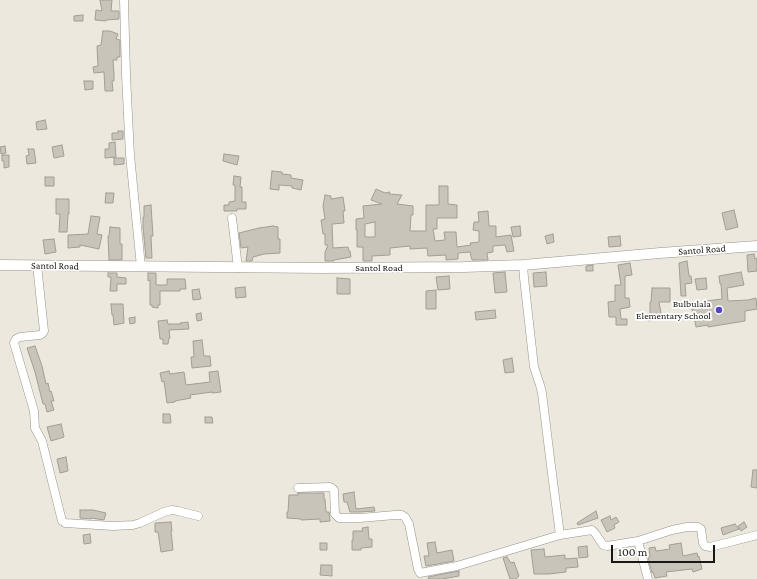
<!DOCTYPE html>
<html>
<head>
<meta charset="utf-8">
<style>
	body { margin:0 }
	#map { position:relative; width:757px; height:579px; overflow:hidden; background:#ece8de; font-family:"Crimson Pro",serif }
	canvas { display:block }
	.scale { position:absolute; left:611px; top:545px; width:104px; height:18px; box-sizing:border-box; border:2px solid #181713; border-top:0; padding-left:5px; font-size:12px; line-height:14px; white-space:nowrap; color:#181713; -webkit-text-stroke:3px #fff; paint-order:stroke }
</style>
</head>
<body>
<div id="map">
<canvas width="757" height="579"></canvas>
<div class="scale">100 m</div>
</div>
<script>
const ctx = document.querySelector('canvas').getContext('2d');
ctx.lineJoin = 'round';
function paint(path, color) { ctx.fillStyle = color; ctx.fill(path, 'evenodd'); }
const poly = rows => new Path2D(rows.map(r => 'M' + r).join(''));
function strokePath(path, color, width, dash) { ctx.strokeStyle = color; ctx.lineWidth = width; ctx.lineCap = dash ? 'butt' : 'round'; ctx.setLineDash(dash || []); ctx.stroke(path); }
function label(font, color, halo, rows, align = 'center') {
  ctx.font = font + ' "Crimson Pro",serif'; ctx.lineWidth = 3.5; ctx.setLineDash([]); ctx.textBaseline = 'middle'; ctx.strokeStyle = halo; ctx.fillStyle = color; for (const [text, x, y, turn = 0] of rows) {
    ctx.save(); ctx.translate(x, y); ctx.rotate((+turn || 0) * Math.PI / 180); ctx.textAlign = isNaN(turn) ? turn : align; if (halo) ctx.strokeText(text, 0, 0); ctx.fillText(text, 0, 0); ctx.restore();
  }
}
const building = poly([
	[100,0,112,0,111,11,119,11,119,19,106,20,106,21,95,20,96,10,102,11,100,0],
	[83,15,83,21,74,21,74,16,83,15],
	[103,31,110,31,118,34,116,39,120,40,120,57,117,57,117,60,113,60,114,75,114,81,112,81,113,91,105,91,104,72,94,73,93,67,98,66,97,46,101,45,103,31],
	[84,81,93,81,93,89,85,90,84,81],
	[45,120,47,129,37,130,36,122,45,120],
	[118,131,123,131,123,139,112,140,112,133,118,133,118,131],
	[115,142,116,157,105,158,105,149,109,149,109,143,115,142],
	[62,145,64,156,54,158,52,147,62,145],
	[5,146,6,153,1,154,0,147,5,146],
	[28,149,34,149,36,163,27,164,26,156,29,155,28,149],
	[224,154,239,156,237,165,223,161,224,154],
	[2,155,9,155,9,167,4,168,4,161,2,161,2,155],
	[114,158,124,158,124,164,114,165,114,158],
	[272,171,282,172,282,174,291,175,291,178,303,180,301,190,292,188,292,186,279,185,279,190,270,189,272,171],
	[234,176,241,177,240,187,242,187,242,202,246,202,246,209,237,209,237,211,224,211,224,205,229,205,229,202,235,201,235,185,233,185,234,176],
	[45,177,54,177,54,186,45,186,45,177],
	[439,186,448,186,448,204,457,205,457,218,437,218,437,229,433,229,435,241,445,240,444,232,456,232,457,247,471,245,470,243,479,242,479,231,473,230,474,222,479,222,478,212,488,211,489,226,496,226,496,237,511,235,514,251,507,252,505,245,493,246,493,252,487,253,488,260,472,260,470,252,458,253,458,259,446,260,446,255,428,256,427,248,410,249,410,246,390,248,390,255,372,256,372,261,363,261,363,247,357,247,357,230,356,230,356,219,364,218,363,206,382,204,371,200,376,189,385,193,390,192,389,194,402,195,397,204,413,206,413,215,411,215,410,231,426,231,426,205,439,205,439,186],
	[375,222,375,237,365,237,365,224,375,222],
	[106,193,114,193,113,203,105,203,106,193],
	[325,195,331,196,331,199,343,197,345,211,343,211,344,223,332,224,333,248,348,247,349,251,350,251,351,257,334,260,334,261,325,261,325,252,328,245,325,245,325,234,323,234,321,220,325,219,323,206,325,195],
	[56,199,69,199,69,214,68,214,67,232,59,232,60,214,56,214,56,199],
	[151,205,153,236,151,236,152,258,146,258,143,227,143,217,144,217,144,206,151,205],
	[734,210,738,227,726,230,722,213,734,210],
	[91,216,100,217,97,234,102,235,99,249,80,245,80,247,68,248,68,235,88,234,91,216],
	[273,226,278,227,278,239,280,239,280,253,264,254,253,257,252,261,246,261,248,247,241,248,239,233,259,228,273,226],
	[520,226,521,236,513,237,511,227,520,226],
	[110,227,120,228,120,244,122,244,122,260,109,260,108,236,109,236,110,227],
	[553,234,554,242,547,244,545,236,553,234],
	[620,236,621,246,609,247,608,237,620,236],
	[54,239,56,252,45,254,43,240,54,239],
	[754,254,755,259,757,258,757,271,748,272,747,255,754,254],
	[687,261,689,276,691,276,692,283,685,284,686,296,681,296,679,263,687,261],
	[630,263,632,275,625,276,625,298,629,298,630,307,620,309,621,319,627,319,627,325,616,325,616,317,609,317,608,302,615,301,615,285,621,285,618,265,630,263],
	[593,265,593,271,586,271,586,266,593,265],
	[505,272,507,292,495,293,493,273,505,272],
	[546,272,547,286,534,287,533,273,546,272],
	[741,272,744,285,727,288,728,301,748,300,756,298,757,309,745,311,745,321,708,327,708,325,696,327,695,321,694,321,692,309,707,306,706,301,722,299,721,284,720,284,719,276,741,272],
	[108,273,117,273,117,277,126,278,126,284,117,284,117,291,110,291,111,277,108,277,108,273],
	[148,273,156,273,156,285,167,285,167,279,185,279,186,289,180,289,180,291,160,291,160,305,158,305,158,308,152,307,152,305,150,305,150,280,148,281,148,273],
	[449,276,450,289,438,290,436,277,449,276],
	[337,278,350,279,350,294,337,294,337,278],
	[706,278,707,289,697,290,695,279,706,278],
	[245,287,246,297,236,298,235,288,245,287],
	[652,288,670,288,670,302,659,302,662,318,648,321,647,314,650,314,650,302,651,302,652,288],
	[199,289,201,299,193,300,192,290,199,289],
	[436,290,436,309,426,309,426,291,436,290],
	[111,304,123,304,124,323,114,325,113,315,112,315,111,304],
	[495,310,496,318,476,320,475,312,495,310],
	[201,313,202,320,197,321,196,314,201,313],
	[135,317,135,323,130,324,129,318,135,317],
	[167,320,168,324,181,324,180,323,188,322,189,329,169,330,170,338,169,338,168,344,163,344,163,339,160,339,158,321,167,320],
	[202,340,204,356,210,356,211,366,192,368,191,357,194,357,193,341,202,340],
	[35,346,42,366,46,384,48,383,50,392,51,391,54,401,51,401,54,410,47,412,45,404,43,404,35,372,27,348,35,346],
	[512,358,514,372,505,373,503,360,512,358],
	[169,371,170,374,184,372,186,385,210,382,209,372,218,371,221,392,212,393,212,392,190,395,191,398,175,401,175,402,167,403,164,381,162,382,160,373,169,371],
	[163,414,170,414,171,423,163,423,163,414],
	[205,417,212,417,213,423,205,423,205,417],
	[61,424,64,437,51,441,47,427,61,424],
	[66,457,68,471,60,473,57,459,66,457],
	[753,470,757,470,757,488,751,487,753,470],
	[354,492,356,509,374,507,375,511,360,512,350,512,347,502,344,502,343,494,354,492],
	[298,493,324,493,324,499,325,499,326,512,329,512,330,521,320,522,320,519,301,520,301,519,287,518,287,512,288,512,289,495,298,495,298,493],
	[80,510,93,510,106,513,104,520,91,518,91,519,80,518,80,510],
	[596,511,598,518,578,525,577,523,596,511],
	[610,516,611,520,616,517,619,522,614,525,615,528,607,532,601,520,610,516],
	[171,522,172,531,171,531,173,550,161,552,158,532,155,532,155,523,171,522],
	[744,522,747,527,741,531,738,526,744,522],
	[735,524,739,529,723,535,721,528,735,524],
	[368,527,369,539,372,539,372,547,361,548,361,550,352,550,352,540,353,540,353,531,363,531,362,528,368,527],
	[90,534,91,543,84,544,83,535,90,534],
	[435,542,437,553,452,550,454,561,426,566,424,556,429,556,427,543,435,542],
	[320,543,327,543,327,550,320,550,320,543],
	[681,543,683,556,697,553,698,557,699,556,702,569,693,572,692,569,666,572,667,576,655,578,653,572,652,573,648,557,650,557,649,548,655,547,656,551,670,549,669,545,681,543],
	[587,546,588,557,579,558,578,547,587,546],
	[544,549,545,557,565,555,565,559,577,558,578,567,566,568,566,572,549,574,534,574,531,550,544,549],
	[507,557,511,563,514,562,519,576,516,579,510,579,503,558,507,557],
	[321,565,332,565,332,576,320,575,321,565],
	[459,571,459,576,442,579,429,579,428,577,459,571]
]);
paint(building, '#c8c4ba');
strokePath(building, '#a29e95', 1);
const minor = poly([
	[124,0,126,75,130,155,141,267],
	[232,218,238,268],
	[37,265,44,331,43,333,40,335,20,337,16,339,14,343,34,411,35,428,42,441,62,521,65,523,113,526,133,525,140,523,164,512,172,510,178,511,198,516],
	[523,265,524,278,534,367,540,385,542,393,551,466,560,535,592,530,595,533,603,545,607,546,638,541,672,530,687,527,698,527,701,529,703,543,705,546,710,547,757,535],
	[298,488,330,487,332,488,334,490,335,514,339,518,360,518,395,515,402,515,405,517,409,524,418,569,420,573,457,566,560,535],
	[638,541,648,579]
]);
const major = poly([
	[0,265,323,268,464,267,523,265,660,253,757,246]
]);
strokePath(minor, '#97938a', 9);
strokePath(major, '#97938a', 11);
strokePath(minor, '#fff', 8);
strokePath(major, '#fff', 10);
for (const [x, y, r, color] of [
	[719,310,4,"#5147be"]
]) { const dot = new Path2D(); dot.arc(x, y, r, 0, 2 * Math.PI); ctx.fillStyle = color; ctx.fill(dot); strokePath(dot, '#fff', 1.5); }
label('10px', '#181713', '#fff', [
	["Santol Road",702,250,-4],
	["Santol Road",55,266,1],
	["Santol Road",379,268]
]);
label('10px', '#181713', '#fff', [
	["Bulbulala",711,304],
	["Elementary School",711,316]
], 'right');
</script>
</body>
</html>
